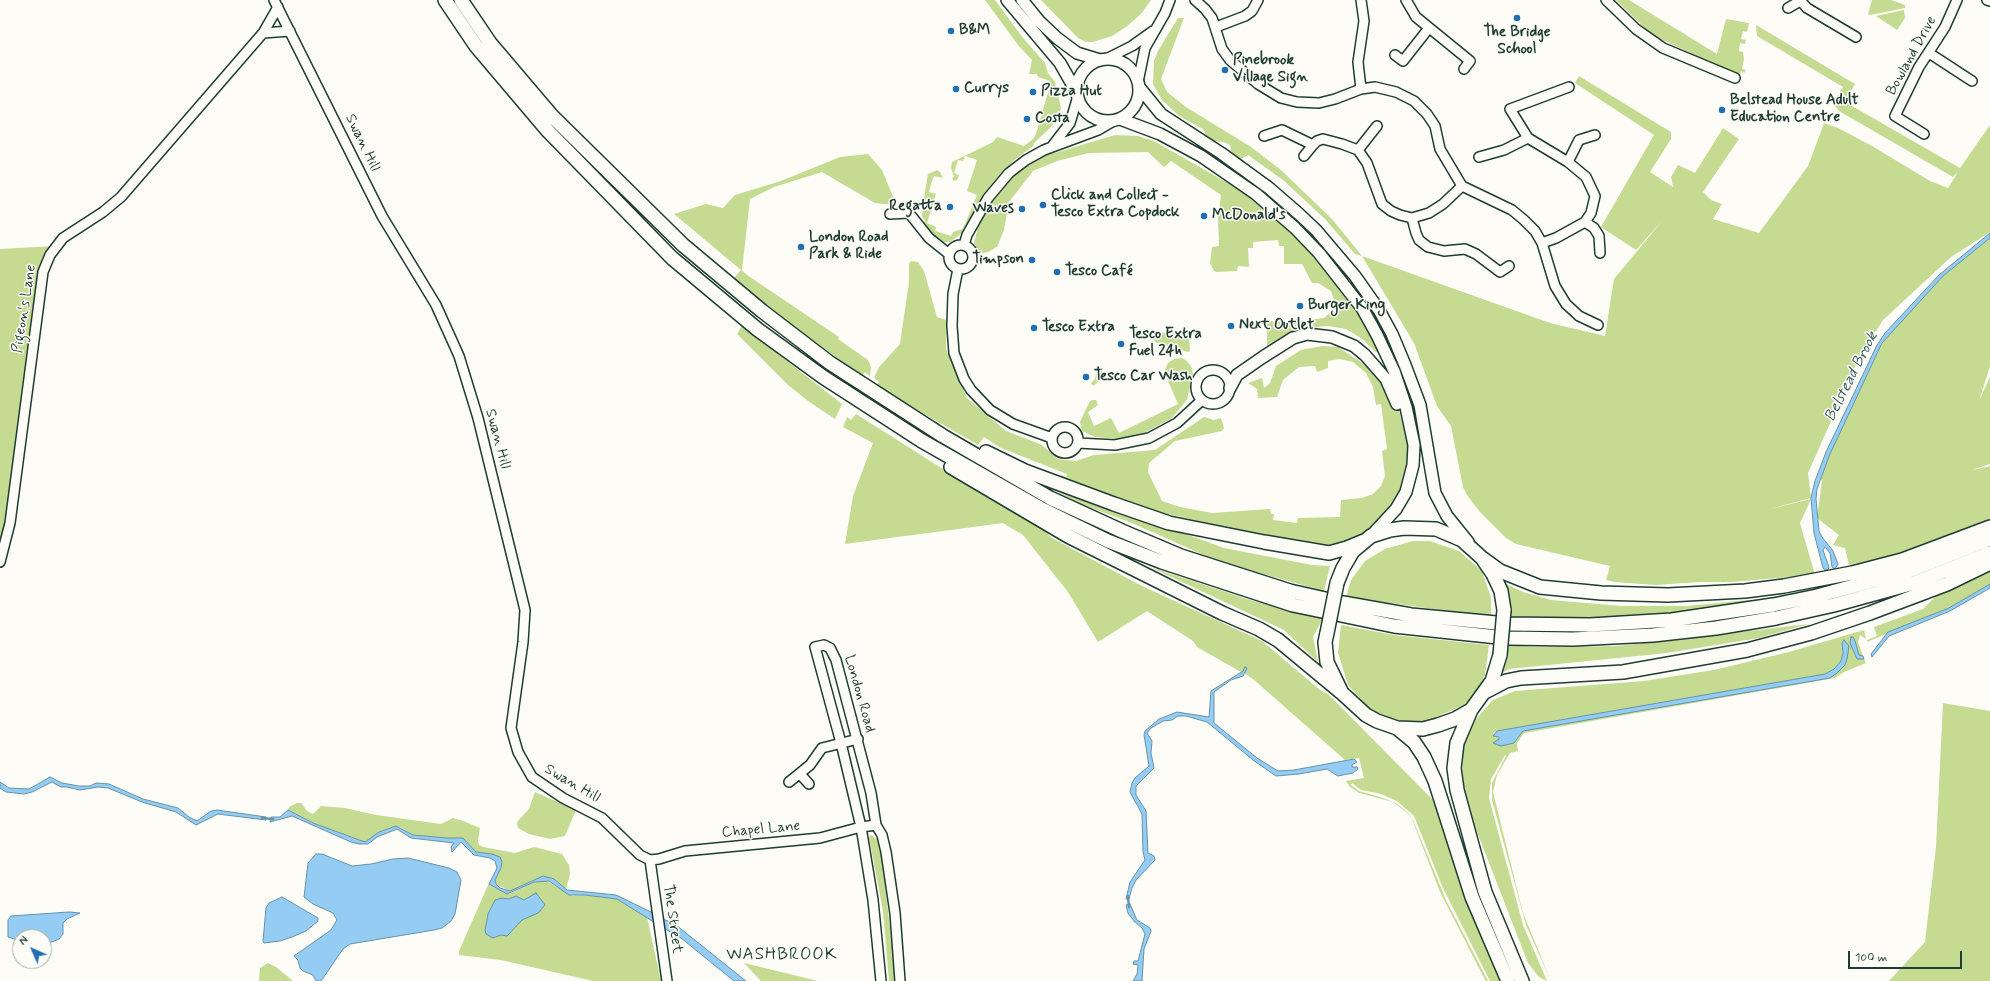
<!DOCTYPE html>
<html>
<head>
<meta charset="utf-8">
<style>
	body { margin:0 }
	#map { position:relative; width:1990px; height:981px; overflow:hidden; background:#fdfcf7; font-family:Mynerve,sans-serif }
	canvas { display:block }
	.north { position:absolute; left:12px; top:929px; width:40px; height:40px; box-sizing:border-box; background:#fdfcf7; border:1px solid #a4b0a9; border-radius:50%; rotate:315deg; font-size:11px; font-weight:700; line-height:16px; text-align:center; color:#1f3d34 }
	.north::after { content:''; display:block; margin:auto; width:14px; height:18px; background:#1f6fb2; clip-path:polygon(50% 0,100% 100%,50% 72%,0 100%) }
	.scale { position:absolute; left:1848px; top:951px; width:114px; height:18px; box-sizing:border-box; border:2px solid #1f3d34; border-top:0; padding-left:5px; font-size:12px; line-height:14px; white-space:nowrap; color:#1f3d34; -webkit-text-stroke:3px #fdfcf7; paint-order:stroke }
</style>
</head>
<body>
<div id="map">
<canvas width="1990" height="981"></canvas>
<div class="north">N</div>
<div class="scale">100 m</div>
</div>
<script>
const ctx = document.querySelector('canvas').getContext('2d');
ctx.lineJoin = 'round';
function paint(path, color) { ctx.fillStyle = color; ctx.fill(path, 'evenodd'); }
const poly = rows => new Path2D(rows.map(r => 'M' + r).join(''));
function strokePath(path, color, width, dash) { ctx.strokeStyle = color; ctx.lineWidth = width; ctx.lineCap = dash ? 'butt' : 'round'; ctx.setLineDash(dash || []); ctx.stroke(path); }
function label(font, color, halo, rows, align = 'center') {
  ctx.font = font + ' Mynerve,sans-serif'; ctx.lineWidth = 3; ctx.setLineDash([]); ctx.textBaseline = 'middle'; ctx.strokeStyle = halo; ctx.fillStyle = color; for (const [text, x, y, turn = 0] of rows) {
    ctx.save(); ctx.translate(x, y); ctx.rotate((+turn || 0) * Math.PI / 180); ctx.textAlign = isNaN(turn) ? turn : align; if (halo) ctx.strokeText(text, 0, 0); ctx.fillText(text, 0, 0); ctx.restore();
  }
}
paint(poly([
	[985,0,995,0,1023,38,1045,63,1048,73,1055,82,1061,108,1058,118,1050,128,1034,143,1033,146,1013,161,991,187,962,233,950,242,943,242,929,232,923,223,925,221,922,216,923,204,928,174,937,170,940,172,943,178,934,176,931,184,929,192,936,194,927,223,936,227,935,231,951,236,953,232,963,229,977,195,967,191,977,160,965,156,963,161,958,160,954,173,959,175,957,180,954,181,952,178,954,177,951,168,952,162,993,142,997,137,1024,146,1033,139,1036,134,1049,89,1050,81,1038,77,1037,74,1029,74,1032,60,1018,45],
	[1041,0,1151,0,1141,14,1126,27,1112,36,1093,42,1086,42,1078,38],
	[1616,0,1629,0,1717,54,1726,19,1749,23,1747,32,1743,31,1741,39,1746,40,1745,44,1740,43,1739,51,1743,52,1744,59,1742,69,1746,70,1744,73,1741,71,1740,76,1652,35],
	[1872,0,1891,0,1905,5,1905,8,1870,15,1868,14],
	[1904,10,1905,18,1897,30,1876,16],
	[1178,18,1184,18,1161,79,1167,92,1186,107,1251,147,1281,170,1332,219,1362,256,1550,323,1605,336,1614,279,1662,221,1636,250,1601,227,1654,135,1575,83,1579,76,1671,132,1671,139,1650,172,1673,187,1671,177,1678,165,1695,173,1723,128,1739,139,1703,192,1711,200,1722,204,1713,219,1759,233,1808,166,1824,123,1838,128,1872,146,1930,181,1948,188,1958,172,1953,177,1839,111,1833,103,1843,87,1757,36,1756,25,1855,84,1845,102,1960,168,1990,125,1990,232,1951,257,1883,320,1859,358,1808,473,1811,498,1766,510,1811,499,1800,523,1815,575,1731,582,1699,582,1655,585,1615,582,1606,580,1610,566,1516,544,1506,538,1480,512,1467,495,1463,487,1451,426,1437,406,1414,343,1362,256,1355,254,1325,219,1283,180,1248,155,1241,159,1232,154,1230,145,1224,142,1211,141,1207,137,1203,129,1179,116,1162,100,1153,84,1154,61,1158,51],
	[1115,135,1138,136,1154,141,1254,198,1295,232,1356,305,1379,352,1376,352,1361,338,1346,329,1328,326,1306,328,1286,336,1270,348,1267,347,1267,324,1270,321,1293,322,1324,318,1332,311,1334,300,1331,291,1318,283,1312,283,1302,264,1284,264,1284,246,1279,246,1278,240,1253,242,1253,248,1248,248,1249,267,1238,266,1237,271,1217,272,1214,271,1210,263,1212,247,1219,246,1218,217,1221,195,1171,161,1164,167,1148,152,1089,153,1057,161,1033,171,1009,202,1004,230,997,247,988,252,982,253,977,249,974,243,978,226,992,201,1005,183,1018,171,1038,158],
	[868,154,882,170,894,199,894,205,875,203,822,172,774,187,750,199,742,270,747,275,839,337,838,339,868,360,871,367,870,376,865,372,862,376,748,293,740,286,741,285,740,283,738,284,733,279,741,270,674,214,706,204,723,208,735,195,781,181,840,157],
	[1990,238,1990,366,1979,401,1990,377,1990,464,1972,470,1990,466,1990,521,1897,555,1849,565,1845,548,1833,545,1839,535,1817,518,1822,480,1820,479,1830,452,1884,340,1943,276],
	[55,246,50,255,0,562,0,249],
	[911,261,918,262,924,271,937,317,946,320,946,349,967,398,1006,431,1042,445,1058,459,1076,461,1094,455,1155,450,1204,417,1214,420,1221,418,1224,428,1222,431,1175,441,1149,463,1148,472,1162,501,1180,507,1212,513,1270,509,1271,514,1274,514,1273,520,1297,523,1298,518,1340,517,1341,500,1362,498,1373,494,1381,486,1385,476,1382,451,1387,449,1381,404,1376,405,1373,387,1366,373,1353,362,1340,359,1328,361,1328,368,1317,372,1315,366,1299,367,1283,380,1277,397,1258,398,1257,389,1248,383,1262,378,1264,388,1270,383,1276,366,1301,350,1322,346,1338,347,1364,364,1386,389,1398,407,1409,448,1406,484,1381,523,1348,546,1320,546,1270,537,1159,512,1060,479,1061,475,1066,477,1067,474,1001,448,984,437,978,445,876,386,879,382,874,378,879,367,900,344,909,282,909,264],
	[742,326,842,404,835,419,808,401,788,385,737,334],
	[1186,332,1189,337,1190,351,1188,352,1155,342,1153,338,1156,333],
	[1174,359,1182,358,1187,361,1192,368,1193,375,1187,400,1172,418,1146,432,1117,439,1095,437,1082,431,1080,422,1090,401,1093,400,1096,400,1098,405,1088,412,1094,426,1111,418,1119,433,1178,404,1164,372,1168,363],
	[1097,369,1103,369,1101,380,1093,386,1091,383,1095,379],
	[856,414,973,488,1042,528,1052,538,1142,586,1262,641,1320,690,1328,694,1435,802,1480,934,1483,933,1504,981,1490,981,1487,975,1443,888,1414,816,1397,801,1381,794,1361,790,1352,783,1351,785,1359,791,1380,797,1396,803,1406,811,1413,820,1446,900,1488,981,1486,981,1483,976,1440,892,1412,819,1406,812,1393,802,1359,793,1350,787,1346,781,1364,778,1359,758,1345,760,1253,679,1244,673,1246,668,1241,672,1197,647,1193,641,1147,611,1098,642,1068,592,1023,535,1003,523,845,544,853,496,873,443,843,427,847,417,851,420],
	[1052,489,1073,493,1224,548,1312,565,1330,566,1324,591,1217,561,1132,523,1081,504],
	[1413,541,1430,541,1459,551,1482,571,1491,598,1491,617,1346,597,1351,580,1365,561,1385,549],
	[1150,567,1253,601,1323,618,1313,637,1318,662,1284,630],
	[1990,571,1990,584,1949,608,1867,642,1867,640,1877,636,1874,627,1923,609,1936,596],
	[1506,584,1523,592,1551,600,1621,606,1687,606,1790,596,1761,603,1628,619,1509,618,1509,595],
	[1809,624,1759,638,1667,653,1509,669,1502,673,1507,660,1508,645,1534,647,1617,646],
	[1341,625,1394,635,1489,645,1485,675,1480,688,1464,705,1420,724,1397,722,1369,708,1348,685,1338,653],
	[1864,630,1866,639,1860,635,1858,642,1863,656,1859,656,1857,652,1855,641,1857,659,1864,659,1866,663,1844,672,1835,678,1524,733,1517,743,1518,751,1510,753,1497,775,1493,792,1523,913,1551,981,1526,925,1492,800,1492,783,1506,756,1505,755,1491,779,1489,798,1523,925,1547,981,1539,977,1528,963,1463,796,1462,750,1476,719,1493,700,1515,691,1644,681,1714,670,1789,652],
	[1842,643,1847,659,1830,678,1523,731,1514,743,1499,739,1493,733,1497,731,1825,674,1834,669,1841,661,1843,653],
	[1943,703,1990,711,1990,981,1889,981,1925,942,1936,847],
	[535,792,576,810,565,836,550,839,529,834,518,828,517,822,529,809],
	[297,803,301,803,307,811,313,814,321,806,345,808,376,815,441,824,453,818,463,821,480,828,478,841,479,845,483,847,515,853,534,847,562,854,569,865,570,874,566,889,554,879,543,876,510,891,496,884,495,880,501,868,492,854,476,852,463,838,447,838,413,835,400,827,392,827,379,832,365,842,362,841,313,823,288,810,289,807],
	[871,835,878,840,881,849,896,981,889,981,883,911,869,837],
	[547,881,572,896,585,895,617,899,647,917,661,981,593,981,501,960,459,955,459,951,489,883,491,886,510,894,534,882],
	[268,963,276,967,293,981,259,981,260,968],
	[744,963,818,981,761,981]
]), '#c5db91');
const water = poly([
	[1990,233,1990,238,1943,276,1882,343,1830,454,1817,489,1816,499,1819,531,1822,537,1833,551,1838,564,1835,569,1832,567,1830,553,1825,547,1823,550,1829,567,1828,570,1825,570,1823,568,1814,533,1811,498,1815,481,1826,452,1877,345,1885,333,1939,275,1990,233],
	[1990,584,1990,588,1950,611,1889,636,1872,657,1871,654,1888,632,1949,608,1990,584],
	[1851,637,1853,637,1855,641,1859,655,1863,656,1864,659,1857,659,1850,643,1851,637],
	[1844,640,1849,646,1847,659,1845,665,1837,673,1830,678,1523,731,1514,743,1501,746,1493,743,1499,739,1499,737,1493,736,1497,731,1825,674,1834,669,1841,661,1843,653,1842,643,1844,640],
	[1245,667,1247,668,1243,676,1231,680,1214,692,1214,723,1257,758,1278,771,1294,770,1354,759,1357,762,1352,765,1352,767,1357,767,1358,769,1353,773,1338,776,1327,769,1299,774,1276,776,1253,760,1207,722,1186,716,1178,716,1172,720,1163,721,1151,728,1147,733,1152,741,1151,753,1154,768,1136,786,1136,795,1146,811,1148,853,1154,856,1155,860,1136,880,1132,888,1129,899,1126,899,1130,882,1145,860,1143,852,1142,814,1130,792,1132,783,1135,778,1149,766,1144,735,1145,731,1159,719,1177,712,1209,717,1211,691,1243,671,1245,667],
	[50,777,62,783,79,786,90,786,96,783,109,784,143,799,178,808,189,817,197,821,211,811,217,810,266,817,266,820,218,814,196,825,176,812,142,802,108,788,98,787,80,790,67,787,61,787,52,782,32,792,24,794,6,792,0,788,0,782,9,788,29,789,50,777],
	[288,810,313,823,362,841,365,842,379,832,396,826,413,835,447,838,463,838,476,852,492,854,500,857,502,862,501,868,495,880,496,884,500,888,510,891,543,876,554,879,567,890,616,895,655,914,657,924,617,899,585,895,569,895,549,881,534,882,507,894,489,884,497,868,495,861,490,858,474,855,461,842,452,852,451,847,454,843,411,838,397,829,377,837,368,844,359,844,351,842,292,816,270,822,271,817,280,817,288,810],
	[316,854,322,854,352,866,371,864,393,859,408,858,449,868,457,872,461,880,455,914,451,921,442,928,434,930,350,944,343,949,321,981,316,981,313,975,303,971,300,968,298,960,294,956,331,930,337,920,333,913,313,904,304,897,308,863,316,854],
	[536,893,545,905,538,913,522,920,507,936,501,935,493,938,486,934,485,930,488,914,495,900,502,898,509,899,516,896,524,900,536,893],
	[282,897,318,918,318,921,306,931,292,937,280,941,264,943,263,941,266,908,269,903,282,897],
	[1130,904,1137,920,1150,928,1151,931,1144,949,1142,981,1133,981,1137,974,1138,965,1133,964,1134,961,1138,961,1145,934,1142,928,1134,921,1128,913,1126,905,1130,904],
	[69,912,80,913,67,919,63,923,63,934,59,939,52,942,44,942,44,937,20,937,20,941,8,937,8,920,11,916,69,912],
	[657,916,676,925,746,981,734,981,681,938,658,925,657,916]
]);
paint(water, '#94ccf3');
strokePath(water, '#6593a7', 1);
strokePath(poly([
	[262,818,273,819],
	[1128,896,1129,907]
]), '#6593a7', 2.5);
const minor = poly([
	[274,0,382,216,436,305,459,356,478,418,525,610,523,642,511,728,518,752,532,777,563,798,602,818,640,855,650,860,659,859,685,851,820,838,861,827,876,825],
	[1195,0,1205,9,1212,18,1222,49,1230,60,1258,84,1281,98,1297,102,1319,103,1335,99,1361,89,1375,87,1396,92,1414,101,1427,114,1435,126,1440,149,1462,186,1512,210,1524,220,1535,231,1542,243,1555,286,1566,304,1579,316,1598,325],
	[1406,0,1416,17,1470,61,1464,69],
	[1606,0,1636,29,1663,48,1735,78],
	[1800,0,1807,8,1856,37],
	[1987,0,1990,1],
	[1788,8,1800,1],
	[1216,27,1245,16,1252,11,1258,0],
	[263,33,290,31],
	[1929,53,1972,81],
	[1395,55,1403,61,1429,28],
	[1106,59,1132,46,1153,31],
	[1138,82,1145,48,1165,13,1170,0],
	[1361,89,1358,62,1364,21,1361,0],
	[1924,134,1895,116,1919,67,1945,27,1957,0],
	[1264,136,1282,130,1313,145,1317,141,1323,139,1342,144,1358,150,1367,163,1382,204,1391,211,1400,215,1412,218,1429,213,1443,204,1462,186],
	[1053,145,1070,123,1078,96],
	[1358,150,1377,126],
	[1304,156,1313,145],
	[1479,157,1504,150,1528,138],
	[1568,162,1579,140,1595,135],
	[890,214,909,213,929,238,949,254],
	[1412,218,1416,233,1419,240,1428,247,1444,251,1465,249,1476,254,1500,272,1509,266],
	[1585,222,1594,228,1599,236,1600,253],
	[1542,243,1556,238,1585,222,1591,213,1595,196,1586,177,1568,162,1528,138,1510,109,1569,87],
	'949 257a12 12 0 1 1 24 0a12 12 0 1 1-24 0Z',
	[964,245,967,235,988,198,1009,173,1026,160,1044,150,1098,130,1115,120],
	[958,269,953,294,952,326,954,353,964,379,971,390,990,410,1013,424,1052,438],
	'1196 387a17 17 0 1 1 34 0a17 17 0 1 1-34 0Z',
	'1052 440a13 13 0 1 1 26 0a13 13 0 1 1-26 0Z',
	[1078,443,1115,445,1149,438,1177,423,1202,400],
	[0,562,10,523,43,272,50,255,63,238,103,212,121,197,263,33,278,7],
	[800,774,809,784],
	[789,782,810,765,822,748,858,739],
	[650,860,667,981],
	[881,981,873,900,861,827,841,743,815,647,824,645,830,648,836,660,871,793,876,825,882,835,886,852,895,913,900,981]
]);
const major = poly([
	[1007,0,1060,63,1077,93],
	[1022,0,1039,21,1057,38,1077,53,1100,60],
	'1077 90a31 31 0 1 1 62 0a31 31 0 1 1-62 0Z',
	[1139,87,1161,114,1221,153,1269,188,1299,214,1316,230,1355,276,1379,310,1392,334,1405,365,1420,405,1435,493,1447,516,1468,542],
	[1120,119,1160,134,1201,156,1256,194,1295,228,1319,253,1362,308,1377,335,1394,371,1406,407,1414,445,1413,465,1406,492,1396,509,1371,536],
	[1230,388,1237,375,1263,357,1293,338,1307,334,1332,337,1354,346,1365,355,1386,379,1397,404]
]);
const highway = poly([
	[445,0,476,46,548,131,672,258,757,329,823,377,922,441,1040,508,1108,541,1162,562,1293,605,1394,626,1507,638,1573,639,1653,635,1716,628,1776,618,1834,605,1914,583,1990,553],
	[461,0,490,43,552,116,683,245,762,311,830,363,943,436,1050,498,1122,531,1181,556,1290,591,1343,603,1411,615,1507,624,1590,625,1672,620,1773,605,1817,596,1909,571,1990,539],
	[986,452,1025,471,1114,504,1169,523,1264,542,1329,553,1347,548,1364,541],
	[951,467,1068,536,1222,613,1259,629,1278,640,1342,693],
	[1482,558,1500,571,1540,587,1601,593,1668,595,1745,591,1784,586,1852,573,1902,560,1990,527],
	[1337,583,1343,568,1353,551,1371,536,1390,530,1404,528,1436,529,1462,540,1482,558,1493,574,1501,591,1504,610],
	[1327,633,1325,642,1327,662,1342,693,1366,715,1377,721,1397,728,1423,729,1438,725,1455,719,1471,710,1492,681,1500,655],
	[1485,692,1506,681,1521,678,1623,672,1747,650,1811,633,1870,613,1947,584,1990,563],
	[1471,710,1457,743,1454,768,1457,790,1485,892,1522,981],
	[1397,728,1414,742,1424,757,1435,781,1472,897,1508,981]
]);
strokePath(minor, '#1f3d34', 12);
strokePath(major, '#1f3d34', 14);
strokePath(highway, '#1f3d34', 16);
strokePath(minor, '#fdfcf7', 9);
strokePath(major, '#fdfcf7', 11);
strokePath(highway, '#fdfcf7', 13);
const highwayBridge = poly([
	[1327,633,1337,583],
	[1500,655,1504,610]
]);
strokePath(highwayBridge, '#1f3d34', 16, []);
strokePath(highwayBridge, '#fdfcf7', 13);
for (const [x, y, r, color] of [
	[1517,18,4,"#1f6fb2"],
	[951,31,4,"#1f6fb2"],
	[1225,70,4,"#1f6fb2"],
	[956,89,4,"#1f6fb2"],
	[1033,92,4,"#1f6fb2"],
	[1722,110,4,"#1f6fb2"],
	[1027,119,4,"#1f6fb2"],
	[1043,205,4,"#1f6fb2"],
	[950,207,4,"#1f6fb2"],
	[1022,209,4,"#1f6fb2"],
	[1204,216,4,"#1f6fb2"],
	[801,247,4,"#1f6fb2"],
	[1032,260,4,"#1f6fb2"],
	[1057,272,4,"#1f6fb2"],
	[1300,306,4,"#1f6fb2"],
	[1231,326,4,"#1f6fb2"],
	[1034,328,4,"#1f6fb2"],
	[1121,344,4,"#1f6fb2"],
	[1086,377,4,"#1f6fb2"]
]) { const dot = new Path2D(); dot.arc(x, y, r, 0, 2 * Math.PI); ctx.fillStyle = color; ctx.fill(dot); strokePath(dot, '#fdfcf7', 1.5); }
label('bold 15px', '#1f3d34', '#fdfcf7', [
	["B&M",959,31],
	["The Bridge",1517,33,"center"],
	["School",1517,50,"center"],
	["Pinebrook",1233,61],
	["Village Sign",1233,78],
	["Currys",964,89],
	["Pizza Hut",1041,92],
	["Belstead House Adult",1730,101],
	["Education Centre",1730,118],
	["Costa",1035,119],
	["Click and Collect -",1051,196],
	["Tesco Extra Copdock",1051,213],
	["Regatta",942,207,"right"],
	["Waves",1014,209,"right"],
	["McDonald's",1212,216],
	["London Road",809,238],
	["Park & Ride",809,255],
	["Timpson",1024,260,"right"],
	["Tesco Café",1065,272],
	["Burger King",1308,306],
	["Next Outlet",1239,326],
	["Tesco Extra",1042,328],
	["Tesco Extra",1129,335],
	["Fuel 24h",1129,352],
	["Tesco Car Wash",1094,377]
], 'left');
label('15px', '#1f3d34', '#fdfcf7', [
	["Bowland Drive",1912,56,-61],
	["Swan Hill",362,143,64],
	["Pigeon's Lane",25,309,-81],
	["Swan Hill",497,439,75],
	["London Road",859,694,74],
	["Swan Hill",572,784,30],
	["Chapel Lane",761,830,-5],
	["The Street",672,919,82]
]);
label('italic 16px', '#3c6164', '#fdfcf7', [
	["Belstead Brook",1852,377,-63]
]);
ctx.letterSpacing = '1px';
label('17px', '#1f3d34', '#fdfcf7', [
	["WASHBROOK",782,955]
]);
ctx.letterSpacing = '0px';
</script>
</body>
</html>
